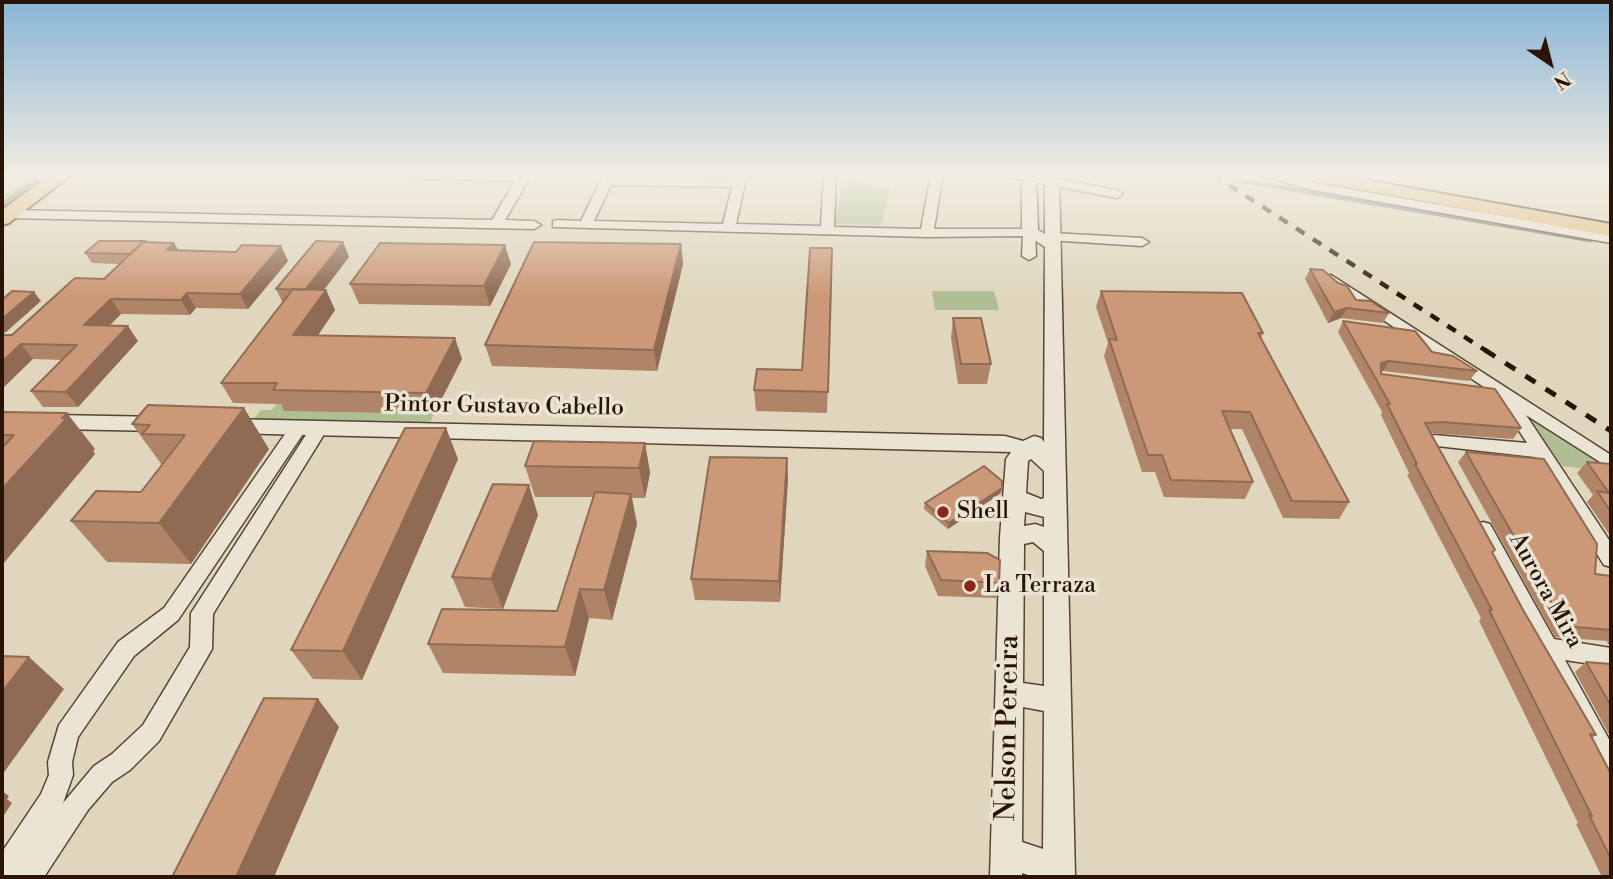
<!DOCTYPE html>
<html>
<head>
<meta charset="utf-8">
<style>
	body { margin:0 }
	#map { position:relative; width:1613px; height:879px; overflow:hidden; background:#dfd6bd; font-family:"Libre Bodoni",serif }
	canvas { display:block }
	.frame { position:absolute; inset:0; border:4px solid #2a1405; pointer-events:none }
	.north { position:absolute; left:1515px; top:28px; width:70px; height:70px; -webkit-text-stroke:5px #eae4d4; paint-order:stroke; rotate:145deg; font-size:19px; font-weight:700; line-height:28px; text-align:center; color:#2a1405 }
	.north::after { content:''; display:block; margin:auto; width:24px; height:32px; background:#2a1405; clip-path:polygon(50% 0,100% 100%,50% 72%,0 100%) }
</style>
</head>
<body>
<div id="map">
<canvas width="1613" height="879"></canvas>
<div class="frame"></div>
<div class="north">N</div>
</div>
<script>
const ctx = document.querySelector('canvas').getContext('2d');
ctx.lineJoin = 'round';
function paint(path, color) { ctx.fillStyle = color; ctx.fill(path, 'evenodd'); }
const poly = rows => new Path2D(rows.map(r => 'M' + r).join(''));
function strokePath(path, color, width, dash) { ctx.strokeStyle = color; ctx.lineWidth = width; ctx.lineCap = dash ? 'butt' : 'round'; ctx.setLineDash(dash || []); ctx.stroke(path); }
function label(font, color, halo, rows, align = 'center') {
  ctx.font = font + ' "Libre Bodoni",serif'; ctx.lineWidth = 7; ctx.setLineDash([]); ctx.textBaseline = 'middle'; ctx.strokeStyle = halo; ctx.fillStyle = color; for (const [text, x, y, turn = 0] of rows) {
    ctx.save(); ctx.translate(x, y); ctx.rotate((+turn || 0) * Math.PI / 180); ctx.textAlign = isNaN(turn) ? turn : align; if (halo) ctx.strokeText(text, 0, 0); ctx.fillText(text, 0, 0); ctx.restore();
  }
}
paint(poly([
	[33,174,52,174,2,212,2,196],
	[843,178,891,188,881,225,835,224],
	[932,291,994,291,999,310,935,310],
	[311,356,285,411,434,414,430,423,254,419,261,410,272,410],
	[1527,415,1611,471,1611,472,1562,466]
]), '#b0be93');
strokePath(poly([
	[1238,180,1590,240],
	[2,205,36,179]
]), '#6c7572', 4.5);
const minor = poly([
	[389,174,532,174,505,220,534,221,541,225,534,229,8,218,2,214,8,210,492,220,515,181,395,178,389,174],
	[604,174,616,174,614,177,734,179,735,174,747,174,736,224,821,226,824,174,836,174,834,227,921,229,931,174,943,174,934,229,1035,229,1036,256,1029,260,1022,256,1023,236,927,237,553,227,553,221,558,220,581,221,604,174],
	[611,185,732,187,723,224,594,221,611,185],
	[1007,174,1032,174,1117,190,1123,194,1117,198,1013,178,1007,174],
	[1255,174,1295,174,1316,183,1611,235,1611,243,1313,190,1255,174],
	[1053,233,1142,238,1149,242,1142,246,1048,240,1046,237,1053,233],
	[1331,275,1611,455,1611,469,1526,415,1611,543,1611,567,1604,565,1535,457,1428,445,1425,441,1434,435,1527,443,1496,395,1326,282,1326,276,1331,275],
	[298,422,307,428,178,620,134,656,78,737,72,762,73,775,63,803,94,766,112,754,143,725,190,647,191,613,195,607,313,424,325,424,328,428,213,614,212,649,159,741,130,770,112,782,88,810,44,877,2,877,2,852,41,794,49,775,48,762,59,725,118,642,164,608,292,424,298,422],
	[1483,522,1490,524,1554,639,1611,648,1611,667,1565,660,1611,743,1611,778,1602,774,1473,529,1476,524,1483,522]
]);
const tertiary = poly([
	[1022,174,1036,174,1038,230,1045,234,1045,174,1059,174,1075,877,1034,877,1022,873,1022,877,990,877,1000,537,1006,459,1011,452,228,433,221,431,218,426,221,421,228,419,1005,436,1023,441,1034,436,1041,438,1044,442,1045,247,1022,232,1022,174],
	[1031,459,1044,471,1044,498,1041,499,1026,493,1028,461,1031,459],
	[1025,512,1044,517,1044,527,1035,524,1024,526,1025,512],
	[1033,542,1044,551,1044,686,1023,683,1024,544,1033,542],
	[1023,707,1044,711,1043,849,1022,842,1023,707],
	[2,414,161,417,168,419,171,424,168,429,161,431,2,428,2,414]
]);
const primary = poly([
	[51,174,72,174,9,223,2,225,2,210,51,174],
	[1293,174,1332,174,1611,224,1611,236,1302,179,1293,174]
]);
strokePath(minor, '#574433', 3);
strokePath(tertiary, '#574433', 3);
strokePath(primary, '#2a1405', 4);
paint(minor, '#eae4d4');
paint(tertiary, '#eae4d4');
paint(primary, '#e0bb7e');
strokePath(poly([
	[1212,174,1488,352]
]), '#2a1405', 4.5, [10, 10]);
strokePath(poly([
	[1485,350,1611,431]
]), '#2a1405', 5, [12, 12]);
paint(poly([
	[147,242,179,251,236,252,281,246,288,261,248,309,196,308,190,315,121,314,110,325,138,341,78,407,43,407,31,391,62,360,33,359,12,335,104,279,120,264,92,263,85,253],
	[343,242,349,257,324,290,326,290,335,310,318,335,462,359,434,414,284,411,281,404,233,403,221,383,283,303,276,289],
	[681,244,683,264,657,371,492,366,485,345],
	[832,248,827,413,756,411,754,390,802,370],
	[511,264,490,306,359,304,350,284],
	[1310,269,1356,300,1389,313,1383,323,1341,318,1328,323,1305,279],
	[1101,291,1263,333,1261,338,1349,502,1339,519,1283,518,1242,429,1230,429,1253,482,1245,499,1164,497,1155,472,1142,472,1104,356,1108,343,1096,307],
	[953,318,991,364,987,384,958,384,951,338],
	[1343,321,1477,371,1469,381,1383,371,1381,372,1381,374,1521,428,1513,439,1430,433,1522,608,1596,735,1592,738,1611,774,1611,877,1602,877,1576,824,1578,823,1479,621,1481,618,1407,475,1409,473,1381,415,1382,412,1338,332],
	[148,405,269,449,191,564,107,562,71,521,141,492,162,465,132,424],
	[2,412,95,449,93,451,95,454,2,565],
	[446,428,458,459,362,680,313,679,291,650],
	[645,443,650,473,645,498,632,498,637,524,612,620,589,618,575,676,443,673,428,644,557,611,593,497,535,497,525,466],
	[1466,452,1595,574,1611,576,1611,644,1608,644,1607,641,1555,637,1458,462],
	[787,458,788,479,780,602,695,600,691,579],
	[1587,462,1611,464,1611,537,1587,502,1593,495,1577,473],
	[1001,493,948,529,924,509,925,503],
	[538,515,503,609,465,607,452,577],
	[927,551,999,583,996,598,938,596,925,566],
	[1586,662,1611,664,1611,738,1575,672]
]), '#af8467');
paint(poly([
	[343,242,349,257,312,305,305,290],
	[174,243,183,257,167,250],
	[681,244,683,264,657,371,654,350],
	[505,245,511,264,490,306,484,286],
	[281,246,288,261,248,309,240,294],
	[326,290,335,310,304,356,293,335],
	[34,292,41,301,5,333,2,328,2,319],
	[187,293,196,308,190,315,181,300],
	[111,299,121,314,95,340,84,325],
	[1347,308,1341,318,1328,323,1334,312],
	[128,326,138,341,78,407,66,392],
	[455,338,462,359,434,414,426,393],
	[21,344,33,359,2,389,2,362],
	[1389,361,1383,371,1375,374,1381,363],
	[244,408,269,449,191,564,159,523],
	[67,413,95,449,93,451,95,454,2,565,2,489],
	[446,428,458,459,362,680,343,651],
	[645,443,650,473,645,498,639,468],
	[787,458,788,479,780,602,779,581],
	[529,485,538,515,503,609,491,579],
	[1002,488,1001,493,948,529,949,523],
	[631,494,637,524,612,620,604,590],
	[580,589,589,618,575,676,565,647],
	[29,657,64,689,2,775,2,692],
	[318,699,339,727,274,877,236,877],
	[2,791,9,796,7,799,12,803,2,818]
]), '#8f6b54');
const building = poly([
	[99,241,146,241,143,242,131,254,85,253,99,241],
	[316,241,343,242,305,290,276,289,316,241],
	[143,242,174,243,167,250,236,252,242,245,281,246,240,294,187,293,181,300,111,299,84,325,128,326,66,392,31,391,77,345,21,344,2,362,2,335,12,335,75,278,104,279,143,242],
	[534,242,681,244,654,350,485,345,534,242],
	[380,243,505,245,484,286,350,284,380,243],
	[810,248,832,248,828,392,754,390,757,369,802,370,810,248],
	[1310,269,1323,270,1338,283,1347,286,1356,300,1371,301,1389,313,1347,308,1334,312,1310,269],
	[293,289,326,290,293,335,455,338,426,393,273,390,277,383,221,383,293,289],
	[12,291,34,292,2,319,2,300,12,291],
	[1101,291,1242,293,1263,333,1258,333,1349,502,1292,501,1250,412,1222,411,1253,482,1171,480,1162,455,1148,455,1109,339,1117,340,1101,291],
	[953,318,981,318,991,364,961,364,953,318],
	[1343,321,1415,331,1432,352,1453,356,1477,371,1389,361,1381,363,1381,374,1495,389,1521,428,1441,422,1425,423,1495,550,1492,552,1522,608,1596,735,1590,734,1611,774,1611,859,1589,815,1592,816,1489,610,1492,610,1415,464,1417,464,1387,404,1390,404,1343,321],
	[148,405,244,408,159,523,71,521,96,491,141,492,185,435,142,434,150,425,132,424,148,405],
	[2,412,67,413,62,418,67,418,2,489,2,448,14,435,2,435,2,412],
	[405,428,446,428,343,651,291,650,405,428],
	[534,441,645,443,639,468,525,466,534,441],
	[1466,452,1544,459,1597,544,1595,574,1611,576,1611,630,1565,626,1466,452],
	[710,457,787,458,779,581,691,579,710,457],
	[1587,462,1611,464,1611,512,1597,491,1609,493,1587,462],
	[984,466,1002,481,1002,488,949,523,925,503,984,466],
	[493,484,529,485,491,579,452,577,493,484],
	[595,492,631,494,604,590,580,589,565,647,428,644,442,609,557,611,595,492],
	[927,551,987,553,1000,560,999,583,941,580,927,551],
	[2,656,29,657,2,692,2,656],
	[1586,662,1611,664,1611,706,1586,662],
	[264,698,318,699,236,877,172,877,264,698]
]);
paint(building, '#cc9978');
strokePath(building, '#8f6b54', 2);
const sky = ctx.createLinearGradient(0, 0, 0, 297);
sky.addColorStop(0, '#88b5d6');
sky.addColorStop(0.59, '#f1ede1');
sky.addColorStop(1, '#f1ede100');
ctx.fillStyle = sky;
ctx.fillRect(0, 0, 1613, 297);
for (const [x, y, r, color] of [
	[943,512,7,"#8f2418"],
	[970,586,7,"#8f2418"]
]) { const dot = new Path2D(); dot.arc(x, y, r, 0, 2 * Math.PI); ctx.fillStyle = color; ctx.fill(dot); strokePath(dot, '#eae4d4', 2.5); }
label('23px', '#2a1405', '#eae4d4', [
	["Pintor Gustavo Cabello",504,407,1],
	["Aurora Mira",1545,591,61]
]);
label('23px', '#2a1405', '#eae4d4', [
	["Shell",957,512],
	["La Terraza",984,586]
], 'left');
label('28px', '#2a1405', '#eae4d4', [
	["Nelson Pereira",1009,728,-89]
]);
</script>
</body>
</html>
